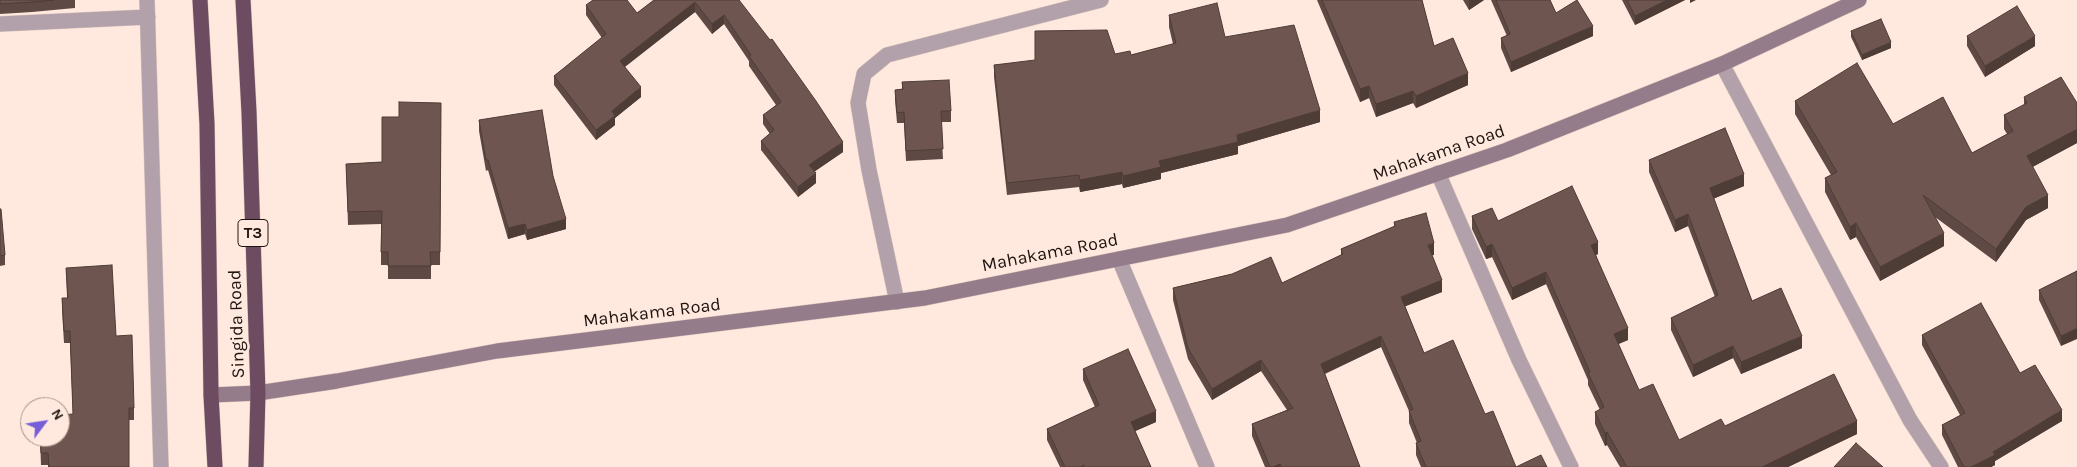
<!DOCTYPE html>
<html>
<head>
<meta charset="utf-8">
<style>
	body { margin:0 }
	#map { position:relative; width:2077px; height:467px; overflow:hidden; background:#ffe8dd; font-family:Karla,sans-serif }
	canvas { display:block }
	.north { position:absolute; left:20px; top:397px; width:50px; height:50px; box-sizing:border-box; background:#ffe8dd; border:1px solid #a5938b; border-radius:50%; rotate:59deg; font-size:14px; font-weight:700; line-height:20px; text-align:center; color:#1e1410 }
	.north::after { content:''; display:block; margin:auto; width:18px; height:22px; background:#775ed9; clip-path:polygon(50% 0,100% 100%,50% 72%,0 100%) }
</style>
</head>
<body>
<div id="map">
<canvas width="2077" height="467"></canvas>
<div class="north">N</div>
</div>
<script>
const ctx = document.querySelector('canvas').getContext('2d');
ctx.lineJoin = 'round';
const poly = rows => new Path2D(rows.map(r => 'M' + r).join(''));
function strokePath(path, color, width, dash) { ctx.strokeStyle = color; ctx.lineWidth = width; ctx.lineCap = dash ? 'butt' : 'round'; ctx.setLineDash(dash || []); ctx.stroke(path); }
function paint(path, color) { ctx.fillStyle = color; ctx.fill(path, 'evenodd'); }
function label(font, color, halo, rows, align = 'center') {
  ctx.font = font + ' Karla,sans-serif'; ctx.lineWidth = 5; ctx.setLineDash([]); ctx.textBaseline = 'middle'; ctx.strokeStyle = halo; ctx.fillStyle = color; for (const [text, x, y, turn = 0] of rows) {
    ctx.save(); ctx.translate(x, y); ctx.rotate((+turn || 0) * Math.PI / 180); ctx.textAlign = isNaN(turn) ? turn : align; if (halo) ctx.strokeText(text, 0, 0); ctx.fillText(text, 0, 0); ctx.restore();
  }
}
const street = poly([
	[147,0,161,467],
	[0,24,148,17],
	[1722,64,1910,420,1941,467],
	[1438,173,1519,360,1571,467],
	[1119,259,1207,467],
	[897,302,869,170,858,103,864,74,887,55,1101,0]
]);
const secondary = poly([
	[211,395,258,393,337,381,497,351,925,298,1287,225,1507,150,1722,64,1859,0]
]);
const highway = poly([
	[200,0,207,124,211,395,215,467],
	[243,0,249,112,258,393,256,467]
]);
strokePath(street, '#dbc6bc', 16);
strokePath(secondary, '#dbc6bc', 16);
strokePath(highway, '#dbc6bc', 16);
strokePath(street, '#b2a1ab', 15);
strokePath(secondary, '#957c8b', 15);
strokePath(highway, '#6d4b61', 15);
paint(poly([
	[0,0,75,0,75,8,32,12,0,14],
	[654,0,739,0,843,152,814,172,816,183,798,197,761,150,761,141,770,134,763,124,763,115,776,105,749,66,749,61,724,24,712,34,695,12,625,67,641,97,615,118,615,125,596,140,554,85,554,76,602,38,586,15,586,5,637,13],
	[1317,0,1422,0,1434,46,1468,85,1416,108,1413,103,1376,117,1369,98,1360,102],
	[1463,0,1484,0,1469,10],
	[1491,0,1550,0,1556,13,1593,36,1511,72,1501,48,1501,38,1507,36],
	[1622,0,1685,0,1635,25],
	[1169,15,1225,37,1320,122,1238,146,1238,154,1161,173,1161,179,1123,188,1122,184,1080,192,1079,187,1007,195,994,77,994,65,1115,54,1131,55,1173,44,1169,27],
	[1851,31,1891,48,1862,60,1851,37],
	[1967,36,2035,46,1985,77,1967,46],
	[902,82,951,111,951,122,941,122,943,159,906,161,904,123,897,123,895,100,895,90,902,89],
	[2024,97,2077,143,2032,167,2048,208,2026,220,1996,262,1935,217,1944,246,1880,281,1856,237,1850,240,1825,192,1825,178,1831,175,1795,114,1795,101,1893,124,1972,153,2007,134,2004,129,2004,115,2024,105],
	[441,103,440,265,431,265,431,279,388,279,388,265,381,265,381,224,348,225,346,164,382,162,399,117],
	[479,120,553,176,566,229,527,240,525,234,508,239,488,170,486,171,479,131],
	[1649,160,1744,186,1713,199,1752,301,1802,348,1741,374,1733,358,1693,377,1671,330,1671,318,1715,297,1688,226,1675,232,1649,172],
	[0,209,5,255,5,265,0,266],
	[1472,216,1498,221,1598,254,1596,255,1628,340,1618,344,1639,390,1679,440,1725,426,1857,434,1788,467,1620,467,1607,445,1605,446,1595,424,1595,412,1600,410,1588,385,1588,380,1546,284,1512,300,1492,257,1486,259,1472,229],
	[1394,222,1434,255,1432,255,1442,292,1405,306,1424,353,1485,414,1516,467,1547,467,1421,467,1416,455,1416,443,1417,443,1409,423,1409,411,1381,347,1325,374,1360,467,1265,467,1252,436,1252,424,1287,410,1261,371,1212,400,1188,359,1173,300,1173,288,1232,274,1282,283,1341,255,1341,249,1394,227],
	[66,268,116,336,134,408,134,420,129,420,129,467,48,467,48,465,41,465,40,437,60,437,73,414,70,343,64,343,62,310,62,298,67,298],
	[2077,271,2061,346,2039,300,2039,290],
	[1922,335,2020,373,2062,421,1995,461,1995,465,1991,467,1958,467,1942,435,1942,425,1960,415,1922,345],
	[1083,369,1156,422,1135,431,1151,467,1060,467,1047,440,1047,429,1095,407,1083,380]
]), '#5f4944');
paint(poly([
	[1469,0,1484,0,1469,10],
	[1667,0,1685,0,1635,25,1635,16],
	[1690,0,1696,0,1690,3],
	[695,2,695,12,620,70,620,61],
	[724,15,724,24,712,34,712,24],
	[1593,26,1593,36,1511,72,1511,62],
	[2035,36,2035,46,1985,77,1985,66],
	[1891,42,1891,48,1862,60,1862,55],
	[1468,73,1468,85,1416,108,1416,96],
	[1369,86,1369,98,1360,102,1360,89],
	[641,87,641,97,615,118,615,125,596,140,596,130,612,111],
	[1413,91,1413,103,1376,117,1376,104],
	[1320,110,1320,122,1238,146,1238,154,1161,173,1161,179,1123,188,1123,176,1159,161,1237,135],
	[2077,129,2077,143,2027,170,2027,156],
	[843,142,843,152,809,175,809,165],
	[1122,172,1122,184,1080,192,1080,180],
	[816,173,816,183,798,197,798,187],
	[1744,174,1744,186,1710,200,1710,188],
	[2048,195,2048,208,2026,220,1996,262,1996,249,2026,207],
	[1688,214,1688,226,1675,232,1675,220],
	[566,219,566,229,527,240,527,230],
	[1856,223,1856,237,1850,240,1850,227],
	[525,224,525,234,508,239,508,228],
	[1944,233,1944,246,1880,281,1880,267],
	[1598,242,1598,254,1591,257,1591,245],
	[1434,243,1434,255,1428,256,1428,245],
	[1492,244,1492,257,1486,259,1486,247],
	[1546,272,1546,284,1512,300,1512,288],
	[1442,280,1442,292,1401,308,1401,297],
	[1628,328,1628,340,1614,346,1614,334],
	[2077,328,2077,339,2061,346,2061,336],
	[1381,336,1381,347,1321,375,1321,364],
	[1802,336,1802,348,1741,374,1741,362],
	[1733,346,1733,358,1693,377,1693,365],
	[1261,360,1261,371,1212,400,1212,389],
	[2062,410,2062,421,1995,461,1995,465,1991,467,1971,467,1993,452],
	[1156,411,1156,422,1131,433,1131,422],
	[1857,421,1857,434,1788,467,1762,467],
	[1607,432,1607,445,1605,446,1605,433],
	[1280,464,1280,467,1273,467]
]), '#4e3c37');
const building = poly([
	[0,0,54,0,32,2,0,4,0,0],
	[593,0,627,0,637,13,654,0,739,0,770,40,772,39,816,101,843,142,809,165,816,173,798,187,761,141,774,130,763,115,781,102,749,56,751,55,724,15,712,24,695,2,620,61,641,87,612,111,615,116,596,130,554,76,606,34,586,5,593,0],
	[1322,0,1422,0,1434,46,1453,38,1468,73,1416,96,1413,91,1376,104,1369,86,1360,89,1322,0],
	[1496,0,1550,0,1556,13,1577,0,1593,26,1511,62,1501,38,1510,34,1496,0],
	[1627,0,1667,0,1635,16,1627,0],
	[1217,3,1225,37,1294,25,1320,110,1237,135,1238,142,1159,161,1161,167,1123,176,1122,172,1080,180,1079,175,1007,183,994,65,1035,60,1035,31,1107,30,1115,54,1130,51,1131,55,1176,43,1169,15,1217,3],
	[2017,6,2035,36,1985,66,1967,36,2017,6],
	[1881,19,1891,42,1862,55,1851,31,1881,19],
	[1857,63,1893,124,1943,97,1972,153,2013,131,2004,115,2027,103,2024,97,2061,77,2077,103,2077,129,2027,156,2048,195,2026,207,1996,249,1923,195,1944,233,1880,267,1856,223,1850,227,1825,178,1837,172,1795,101,1857,63],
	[949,80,951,111,941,111,943,149,906,151,904,112,897,113,895,90,903,89,902,82,949,80],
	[399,102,441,103,440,252,430,252,431,266,388,266,388,252,381,252,382,211,348,212,346,164,382,162,382,117,399,117,399,102],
	[542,110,553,176,566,219,527,230,525,224,508,228,488,160,486,160,479,120,542,110],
	[1725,128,1744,174,1710,188,1752,301,1781,288,1802,336,1741,362,1733,346,1693,365,1671,318,1718,295,1688,214,1675,220,1649,160,1725,128],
	[1572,186,1598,242,1591,245,1628,328,1614,334,1639,390,1653,384,1679,440,1721,419,1725,426,1834,374,1857,421,1762,467,1627,467,1607,432,1605,433,1595,412,1604,407,1588,373,1590,372,1546,272,1512,288,1492,244,1486,247,1472,216,1492,208,1498,221,1572,186],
	[0,209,1,209,5,255,0,256,0,209],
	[1426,213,1434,243,1428,245,1442,280,1401,297,1424,353,1453,340,1485,414,1493,411,1516,467,1541,455,1547,467,1426,467,1416,443,1421,441,1409,411,1413,409,1381,336,1321,364,1360,467,1282,467,1280,464,1273,467,1270,467,1252,424,1293,408,1261,360,1212,389,1188,348,1173,288,1232,274,1271,257,1282,283,1343,254,1341,249,1395,226,1394,222,1426,213],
	[112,265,116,336,132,335,134,408,129,408,129,467,49,467,48,453,41,453,40,437,60,437,60,415,73,414,70,331,64,331,62,298,68,298,66,268,112,265],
	[2077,271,2077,328,2061,336,2039,290,2077,271],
	[1981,303,2020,373,2035,365,2062,410,1993,452,1995,455,1971,467,1964,467,1942,425,1965,413,1922,335,1981,303],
	[1128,349,1156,411,1131,422,1151,467,1084,467,1084,465,1080,467,1065,467,1047,429,1099,405,1083,369,1128,349],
	[1856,443,1883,467,1834,467,1856,443]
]);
paint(building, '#6f554f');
strokePath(building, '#4e3c37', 1);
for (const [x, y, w] of [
	[253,233,30]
]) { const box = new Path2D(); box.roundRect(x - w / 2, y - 13.5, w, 27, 4); ctx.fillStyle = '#ffe8dd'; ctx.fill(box); strokePath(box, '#1e1410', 1); }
label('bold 16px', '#1e1410', null, [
	["T3",253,233]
]);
label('18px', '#1e1410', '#ffe8dd', [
	["Mahakama Road",1439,153,-19],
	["Mahakama Road",1050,253,-11],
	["Mahakama Road",652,313,-7],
	["Singida Road",237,324,-92]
]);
</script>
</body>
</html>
